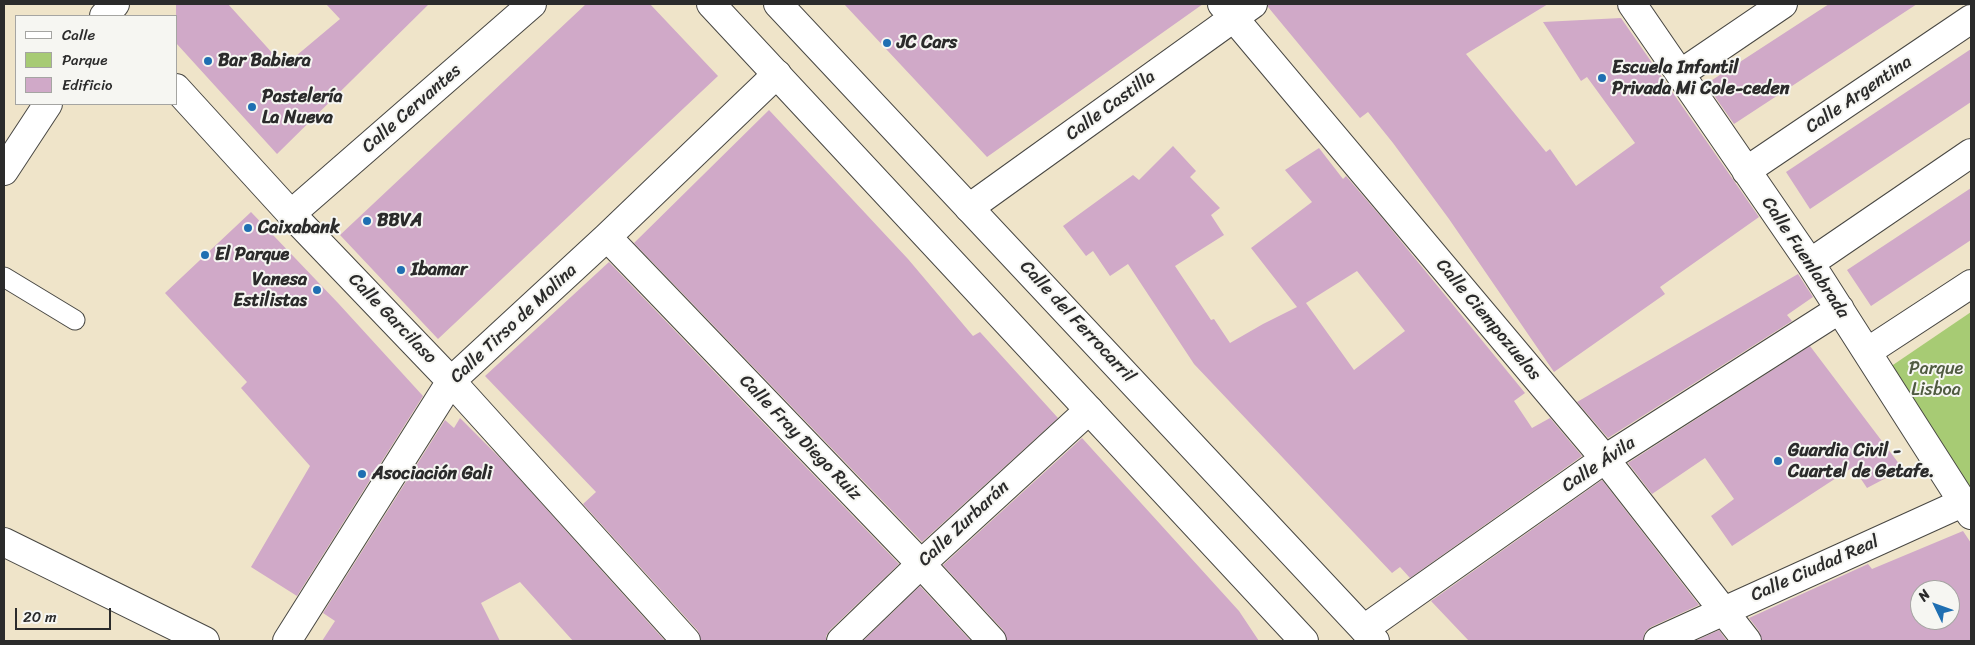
<!DOCTYPE html>
<html>
<head>
<meta charset="utf-8">
<style>
	body { margin:0 }
	#map { position:relative; width:1975px; height:645px; overflow:hidden; background:#efe4c9; font-family:Sriracha,sans-serif }
	canvas { display:block }
	.frame { position:absolute; inset:0; border:5px solid #2b2b2b; pointer-events:none }
	.legend { position:absolute; left:15px; top:15px; width:162px; height:90px; box-sizing:border-box; background:#f6f6f2; border:1px solid #a5a5a2; margin:0; padding:6px 9px; list-style:none; font-size:15px; color:#2b2b2b }
	.legend li { display:flex; align-items:center; gap:10px; height:25px }
	.legend b { width:25px; border:1px solid #a5a5a2 }
	.north { position:absolute; left:1910px; top:580px; width:50px; height:50px; box-sizing:border-box; background:#f6f6f2; border:1px solid #a5a5a2; border-radius:50%; rotate:312deg; font-size:14px; font-weight:700; line-height:20px; text-align:center; color:#2b2b2b }
	.north::after { content:''; display:block; margin:auto; width:18px; height:22px; background:#1f6fb2; clip-path:polygon(50% 0,100% 100%,50% 72%,0 100%) }
	.scale { position:absolute; left:15px; top:608px; width:96px; height:22px; box-sizing:border-box; border:2px solid #2b2b2b; border-top:0; padding-left:6px; font-size:15px; line-height:18px; white-space:nowrap; color:#2b2b2b; -webkit-text-stroke:4px #f6f6f2; paint-order:stroke }
</style>
</head>
<body>
<div id="map">
<canvas width="1975" height="645"></canvas>
<div class="frame"></div>
<ul class="legend">
<li><b style="height:6px;background:#fff"></b>Calle</li>
<li><b style="height:14px;background:#a7cb74"></b>Parque</li>
<li><b style="height:14px;background:#d0a9c8"></b>Edificio</li>
</ul>
<div class="north">N</div>
<div class="scale">20 m</div>
</div>
<script>
const ctx = document.querySelector('canvas').getContext('2d');
ctx.lineJoin = 'round';
function paint(path, color) { ctx.fillStyle = color; ctx.fill(path, 'evenodd'); }
const poly = rows => new Path2D(rows.map(r => 'M' + r).join(''));
function strokePath(path, color, width, dash) { ctx.strokeStyle = color; ctx.lineWidth = width; ctx.lineCap = dash ? 'butt' : 'round'; ctx.setLineDash(dash || []); ctx.stroke(path); }
function label(font, color, halo, rows, align = 'center') {
  ctx.font = font + ' Sriracha,sans-serif'; ctx.lineWidth = 4; ctx.setLineDash([]); ctx.textBaseline = 'middle'; ctx.strokeStyle = halo; ctx.fillStyle = color; for (const [text, x, y, turn = 0] of rows) {
    ctx.save(); ctx.translate(x, y); ctx.rotate((+turn || 0) * Math.PI / 180); ctx.textAlign = isNaN(turn) ? turn : align; if (halo) ctx.strokeText(text, 0, 0); ctx.fillText(text, 0, 0); ctx.restore();
  }
}
paint(poly([
	[1971,312,1971,497,1887,369]
]), '#a7cb74');
paint(poly([
	[176,4,228,4,284,66,340,19,326,4,429,4,277,154,176,43],
	[586,4,650,4,718,76,438,339,340,235],
	[844,4,1203,4,987,157],
	[1268,4,1548,4,1466,54,1546,152,1550,149,1576,186,1635,143,1587,77,1581,81,1543,22,1621,18,1759,217,1660,287,1665,294,1554,372,1449,219,1393,143,1368,112,1360,118,1268,7],
	[1829,4,1917,4,1734,124,1706,84],
	[1971,49,1971,102,1810,209,1786,172],
	[769,110,908,259,973,336,980,332,1058,418,922,542,634,243],
	[1173,146,1196,171,1190,177,1220,208,1211,215,1224,235,1175,266,1211,320,1214,319,1230,343,1263,324,1297,307,1251,248,1312,202,1285,170,1319,148,1343,179,1346,176,1382,218,1525,393,1514,401,1532,428,1550,418,1582,456,1410,578,1400,567,1392,573,1194,364,1128,264,1110,276,1093,251,1086,256,1063,226,1133,175,1139,180],
	[1357,271,1405,331,1354,370,1306,303],
	[1971,188,1971,240,1871,306,1847,270],
	[251,212,338,303,423,396,297,596,251,567,310,466,241,388,247,382,165,293],
	[609,262,899,564,830,630,826,636,826,641,701,641,698,631,583,504,596,492,485,376],
	[1798,274,1813,297,1787,315,1792,321,1608,438,1577,402],
	[1810,346,1903,469,1867,488,1853,467,1732,546,1711,516,1734,499,1705,458,1652,494,1628,463],
	[460,418,504,462,665,641,573,641,520,582,481,603,500,641,322,641,335,621,323,613,445,420,454,428],
	[1082,438,1239,611,1259,641,1007,641,1003,630,943,565],
	[1602,480,1699,605,1651,627,1645,632,1643,641,1469,641,1431,601],
	[1963,531,1971,543,1971,641,1762,641,1759,631,1749,618,1868,564,1872,569],
	[1920,590,1950,590,1950,620,1920,620],
	[920,586,971,641,863,641],
	[1719,630,1727,641,1695,641]
]), '#d0a9c8');
const service = poly([
	[4,277,75,320]
]);
const pedestrian = poly([
	[4,542,205,641]
]);
const minor = poly([
	[1222,4,1605,459,1747,641],
	[1632,4,1810,263,1971,515],
	[104,16,115,4],
	[1680,74,1783,4],
	[176,88,291,214,451,381,686,641],
	[4,171,48,104],
	[1746,171,1971,19],
	[969,208,1253,4],
	[291,214,532,4],
	[607,237,921,564,992,641],
	[1810,263,1971,153],
	[1867,352,1971,284],
	[1364,629,1605,459,1840,309],
	[287,641,451,381,607,237,777,74],
	[841,641,921,564,1089,410],
	[1658,641,1962,503]
]);
const tertiary = poly([
	[711,4,1304,641],
	[778,4,1375,641]
]);
strokePath(service, '#484743', 21);
strokePath(pedestrian, '#484743', 30);
strokePath(minor, '#484743', 30);
strokePath(tertiary, '#484743', 30);
strokePath(service, '#fff', 19);
strokePath(pedestrian, '#fff', 28);
strokePath(minor, '#fff', 28);
strokePath(tertiary, '#fff', 28);
for (const [x, y, r, color] of [
	[887,43,5,"#1f6fb2"],
	[208,61,5,"#1f6fb2"],
	[1602,78,5,"#1f6fb2"],
	[252,107,5,"#1f6fb2"],
	[367,221,5,"#1f6fb2"],
	[248,228,5,"#1f6fb2"],
	[205,255,5,"#1f6fb2"],
	[401,270,5,"#1f6fb2"],
	[317,290,5,"#1f6fb2"],
	[1778,461,5,"#1f6fb2"],
	[362,474,5,"#1f6fb2"]
]) { const dot = new Path2D(); dot.arc(x, y, r, 0, 2 * Math.PI); ctx.fillStyle = color; ctx.fill(dot); strokePath(dot, '#f6f6f2', 2); }
label('bold 18px', '#2b2b2b', '#f6f6f2', [
	["JC Cars",897,43],
	["Bar Babiera",218,61],
	["Escuela Infantil",1612,68],
	["Privada Mi Cole-ceden",1612,89],
	["Pastelería",262,97],
	["La Nueva",262,118],
	["BBVA",377,221],
	["Caixabank",258,228],
	["El Parque",215,255],
	["Ibamar",411,270],
	["Vanesa",307,280,"right"],
	["Estilistas",307,301,"right"],
	["Guardia Civil -",1788,451],
	["Cuartel de Getafe.",1788,472],
	["Asociación Gali",372,474]
], 'left');
label('18px', '#2b2b2b', '#f6f6f2', [
	["Calle Argentina",1859,95,-34],
	["Calle Castilla",1111,106,-36],
	["Calle Cervantes",412,109,-41],
	["Calle Fuenlabrada",1805,258,56],
	["Calle Garcilaso",392,319,46],
	["Calle Ciempozuelos",1488,320,50],
	["Calle del Ferrocarril",1077,322,47],
	["Calle Tirso de Molina",514,324,-43],
	["Calle Fray Diego Ruiz",800,438,46],
	["Calle Ávila",1599,465,-34],
	["Calle Zurbarán",964,524,-43],
	["Calle Ciudad Real",1815,569,-24]
]);
label('18px', '#505b41', '#f6f6f2', [
	["Parque",1936,369],
	["Lisboa",1936,390]
]);
</script>
</body>
</html>
